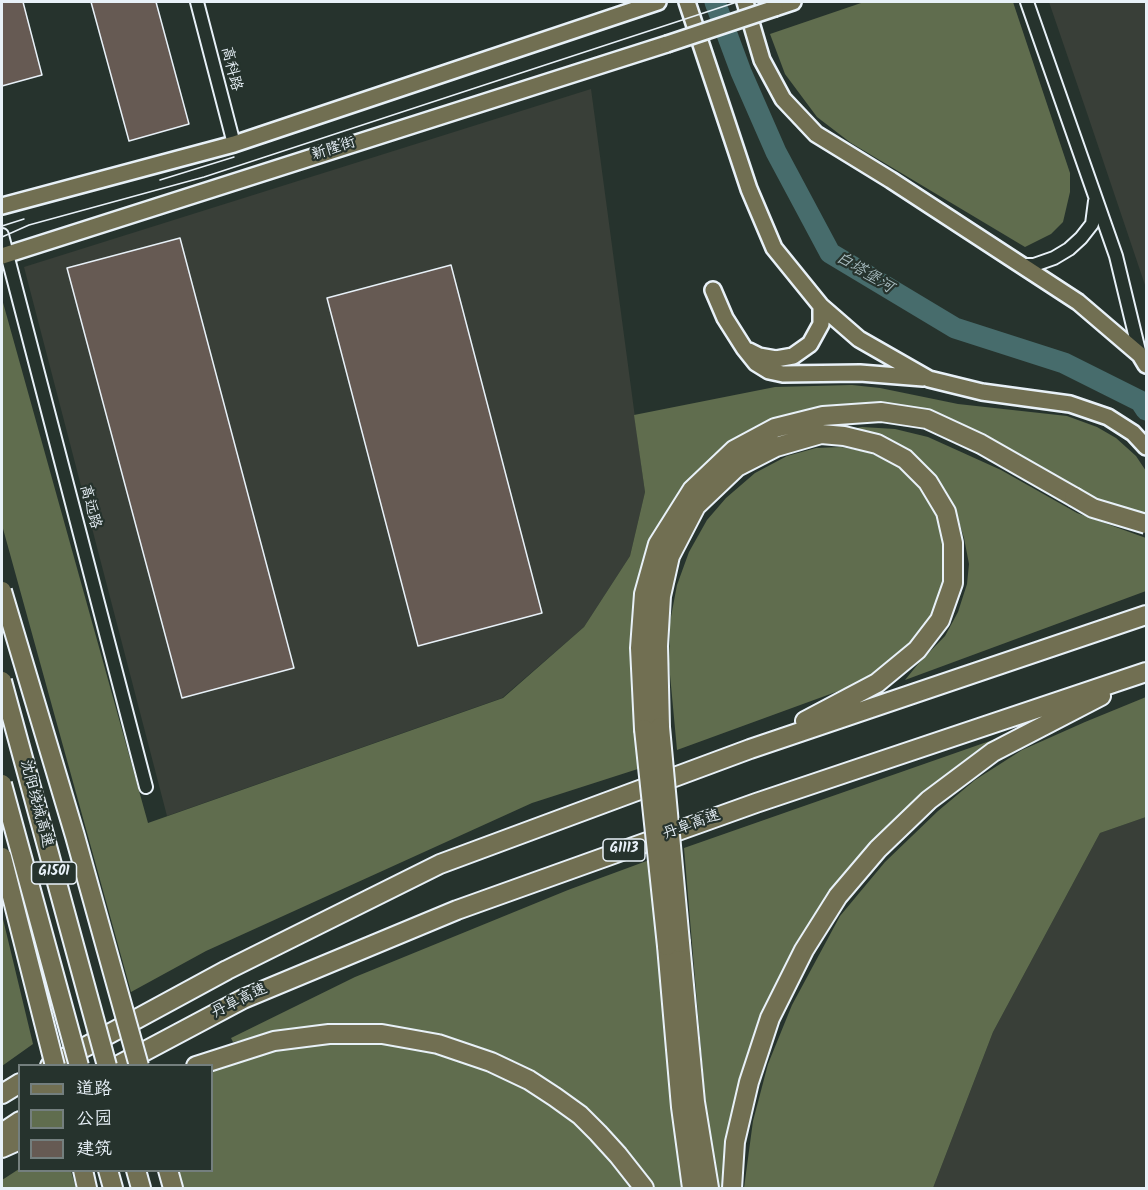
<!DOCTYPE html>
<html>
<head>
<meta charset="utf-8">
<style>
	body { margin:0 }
	#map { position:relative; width:1148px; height:1190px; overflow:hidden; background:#26332d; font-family:Kalam,"LXGW WenKai TC",sans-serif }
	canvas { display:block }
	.frame { position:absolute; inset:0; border:3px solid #e8f1f8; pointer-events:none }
	.legend { position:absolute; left:18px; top:1064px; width:195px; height:108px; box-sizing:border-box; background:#26332d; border:2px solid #747f7e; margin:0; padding:8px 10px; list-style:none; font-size:18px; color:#e8f1f8 }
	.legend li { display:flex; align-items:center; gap:12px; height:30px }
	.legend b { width:30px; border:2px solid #747f7e }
</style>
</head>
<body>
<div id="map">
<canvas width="1148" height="1190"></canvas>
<div class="frame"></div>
<ul class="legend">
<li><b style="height:8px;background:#716f52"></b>道路</li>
<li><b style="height:16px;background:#606d4e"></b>公园</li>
<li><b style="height:16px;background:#665a53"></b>建筑</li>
</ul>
</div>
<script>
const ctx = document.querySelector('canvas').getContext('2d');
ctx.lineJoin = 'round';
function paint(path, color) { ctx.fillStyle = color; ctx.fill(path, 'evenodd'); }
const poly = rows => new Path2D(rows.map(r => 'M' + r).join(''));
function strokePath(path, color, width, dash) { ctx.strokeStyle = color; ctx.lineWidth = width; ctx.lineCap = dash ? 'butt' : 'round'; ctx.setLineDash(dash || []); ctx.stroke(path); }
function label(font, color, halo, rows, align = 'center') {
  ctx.font = font + ' Kalam,"LXGW WenKai TC",sans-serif'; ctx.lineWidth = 4.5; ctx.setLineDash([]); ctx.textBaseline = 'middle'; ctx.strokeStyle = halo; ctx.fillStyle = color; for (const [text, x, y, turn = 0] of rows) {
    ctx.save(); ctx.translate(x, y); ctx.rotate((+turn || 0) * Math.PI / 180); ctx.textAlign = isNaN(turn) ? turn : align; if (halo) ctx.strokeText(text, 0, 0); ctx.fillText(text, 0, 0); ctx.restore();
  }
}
paint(poly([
	[1049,2,1146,2,1146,288,1087,113],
	[591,89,645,492,630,556,584,627,502,698,167,816,24,267],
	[1146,817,1146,1188,933,1188,993,1032,1100,833]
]), '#393f38');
paint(poly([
	[864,2,1013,2,1070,173,1070,192,1063,222,1051,234,1025,247,851,143,817,117,785,74,770,34],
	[2,299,148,823,503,698,584,627,630,556,645,492,634,415,775,387,852,385,880,388,958,404,1067,416,1097,427,1116,438,1136,456,1146,471,1146,519,1116,509,1074,491,924,415,764,430,641,590,644,767,532,803,206,951,131,992,2,525],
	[862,427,895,429,928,437,1001,470,1077,513,1146,538,1146,591,905,680,918,664,945,636,958,612,967,584,969,564,964,538,957,515,945,491,928,470,844,430],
	[841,447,867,452,893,463,913,479,930,496,941,518,947,540,946,591,929,626,883,670,855,685,677,750,669,664,670,622,677,585,689,552,707,520,726,498,755,473,787,456,816,448],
	[1146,697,1146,817,1100,833,993,1032,933,1188,744,1188,753,1121,768,1064,792,1005,840,916,885,862,938,811,975,780,1022,750,1085,722],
	[1024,729,930,792,785,976,724,1188,715,1188,705,1098,684,848],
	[652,859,685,1188,652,1188,591,1115,558,1087,516,1062,464,1045,332,1027,295,1029,233,1042,231,1038,355,977,568,890],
	[2,915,33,1044,2,1066],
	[338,1040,408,1045,482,1066,545,1098,572,1120,619,1167,634,1188,183,1188,178,1171,212,1170,212,1069,256,1054,292,1046],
	[19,1169,20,1170,71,1171,76,1188,2,1188,2,1180]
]), '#606d4e');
strokePath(poly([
	[715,2,741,72,776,152,830,253,955,328,1064,363,1140,401,1146,410]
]), '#476c6c', 21);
const building = poly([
	[2,2,23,2,42,75,2,86,2,2],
	[91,2,156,2,189,124,129,141,91,2],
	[180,238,294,668,182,698,67,268,180,238],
	[451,265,542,613,418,646,327,298,451,265]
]);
paint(building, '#665a53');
strokePath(building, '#e8f1f8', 1.5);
const minor = poly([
	[197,2,234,144],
	[1027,2,1116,256,1140,355],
	[2,235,146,787],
	[1021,265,1034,265,1054,258,1069,249,1081,238,1092,224,1095,201]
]);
const major = poly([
	[687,2,749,189,774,248,821,306,859,339,929,379,982,392,1070,404,1108,417,1133,433,1146,447],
	[745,2,762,60,783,99,816,134,891,180,1078,302,1140,355,1146,365],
	[775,8,793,2],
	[2,206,234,144,658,2],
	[2,256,667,44],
	[713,290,725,318,744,348,756,363,769,371,783,374,860,373,923,378],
	[749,351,759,356,776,359,793,356,810,344,821,324,821,306]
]);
const highway = poly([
	[660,727,658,646,661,596,670,556,696,506,737,467,776,447,821,434,844,436,877,444,905,459,928,482,946,512,953,543,953,583,940,620,917,650,877,683,805,721],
	[644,729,640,648,644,594,658,544,692,490,734,450,775,428,823,416,881,412,927,419,981,444,1074,497],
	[680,943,695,1102,709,1188],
	[667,946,681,1107,692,1188],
	[50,1066,227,970,440,864,750,749,1146,615],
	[117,1066,243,999,457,910,756,803,1146,672],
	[196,1066,274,1041,329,1034,382,1034,438,1044,491,1062,529,1080,555,1097,580,1115,598,1133,618,1155,644,1188],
	[2,1094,20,1083],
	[2,1133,20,1121],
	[2,1148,20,1140],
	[83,1170,87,1188],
	[108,1170,113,1188],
	[136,1170,141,1188],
	[168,1170,173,1188],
	[732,1188,735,1142,749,1082,770,1018,804,950,838,896,878,849,929,800,993,752,1101,696]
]);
strokePath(minor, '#e8f1f8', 16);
strokePath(major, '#e8f1f8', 20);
strokePath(highway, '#e8f1f8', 22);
strokePath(minor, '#26332d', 12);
strokePath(major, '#716f52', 15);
strokePath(highway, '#716f52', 18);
strokePath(poly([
	[160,180,234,157],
	[2,226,24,219],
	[2,237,29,225,204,177,737,2]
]), '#e8f1f8', 1.5);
const majorBridge = poly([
	[667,44,775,8]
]);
const highwayBridge = poly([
	[1074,497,1093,508,1146,524],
	[2,591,75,836,139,1066],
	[2,681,107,1066],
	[660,727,680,943],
	[644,729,667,946],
	[2,784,79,1066],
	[2,857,55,1066]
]);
strokePath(majorBridge, '#e8f1f8', 20, []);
strokePath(highwayBridge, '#e8f1f8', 22, []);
strokePath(majorBridge, '#716f52', 15);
strokePath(highwayBridge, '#716f52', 18);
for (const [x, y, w] of [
	[624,850,42],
	[54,873,45]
]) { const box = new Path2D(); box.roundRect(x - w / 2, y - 11, w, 22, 4.5); ctx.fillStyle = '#26332d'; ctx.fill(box); strokePath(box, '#e8f1f8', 1.5); }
label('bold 14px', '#e8f1f8', null, [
	["G1113",624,850],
	["G1501",54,873]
]);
label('15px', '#e8f1f8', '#26332d', [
	["高科路",230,69,76],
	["新隆街",334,150,-18],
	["高远路",89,507,75],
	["沈阳绕城高速",35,804,75],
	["丹阜高速",692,826,-20],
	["丹阜高速",240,1002,-26]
]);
label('italic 16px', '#a8bcc0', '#26332d', [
	["白塔堡河",864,274,31]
]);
</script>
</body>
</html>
